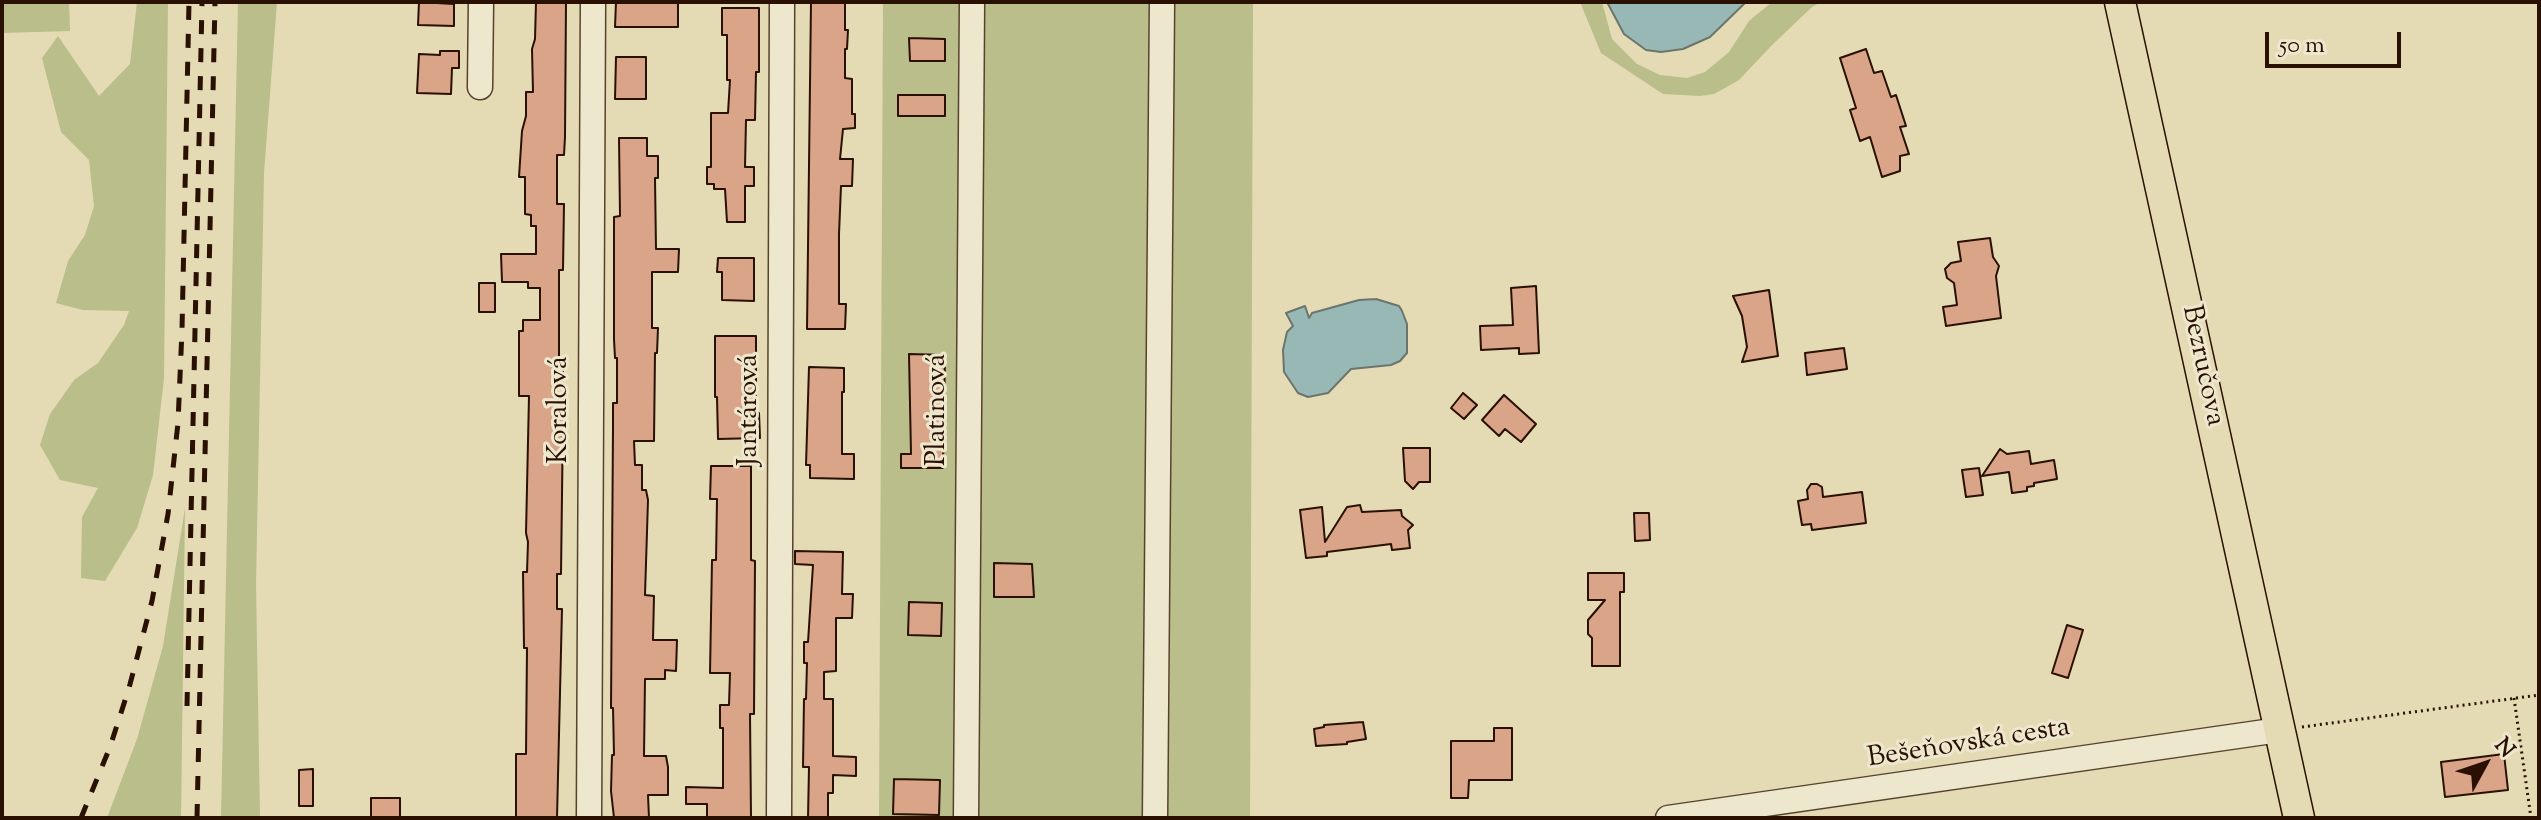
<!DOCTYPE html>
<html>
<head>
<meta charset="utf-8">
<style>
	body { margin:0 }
	#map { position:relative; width:2541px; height:820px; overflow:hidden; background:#e4dab4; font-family:"Sorts Mill Goudy",serif }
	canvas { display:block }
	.frame { position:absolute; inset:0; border:4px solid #291000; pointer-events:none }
	.north { position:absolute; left:2445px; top:724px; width:80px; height:80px; -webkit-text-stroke:6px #ede7ce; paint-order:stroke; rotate:50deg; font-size:22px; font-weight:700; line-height:32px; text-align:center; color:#291000 }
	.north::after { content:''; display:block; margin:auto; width:28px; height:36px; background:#291000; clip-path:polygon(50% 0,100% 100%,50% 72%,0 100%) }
	.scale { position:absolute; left:2265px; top:32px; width:136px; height:36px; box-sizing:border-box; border:4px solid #291000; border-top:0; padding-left:10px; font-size:24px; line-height:28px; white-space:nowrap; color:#291000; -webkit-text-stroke:6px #ede7ce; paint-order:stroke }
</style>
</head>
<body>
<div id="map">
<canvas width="2541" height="820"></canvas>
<div class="frame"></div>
<div class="north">N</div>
<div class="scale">50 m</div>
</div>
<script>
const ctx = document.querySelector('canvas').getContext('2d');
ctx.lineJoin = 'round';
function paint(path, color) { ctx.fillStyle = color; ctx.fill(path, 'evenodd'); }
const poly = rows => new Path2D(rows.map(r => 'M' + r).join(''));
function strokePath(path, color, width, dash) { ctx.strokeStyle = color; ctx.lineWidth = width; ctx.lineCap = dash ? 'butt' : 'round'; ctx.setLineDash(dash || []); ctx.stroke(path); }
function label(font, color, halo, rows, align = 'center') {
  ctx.font = font + ' "Sorts Mill Goudy",serif'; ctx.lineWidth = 6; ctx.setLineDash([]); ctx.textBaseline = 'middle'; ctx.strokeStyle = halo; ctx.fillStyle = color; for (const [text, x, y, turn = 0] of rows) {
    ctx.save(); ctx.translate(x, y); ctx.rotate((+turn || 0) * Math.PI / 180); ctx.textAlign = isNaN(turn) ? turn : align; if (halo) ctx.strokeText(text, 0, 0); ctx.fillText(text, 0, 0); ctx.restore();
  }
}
paint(poly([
	[2,2,69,2,70,31,2,33],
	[137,2,168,2,164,378,153,475,137,528,105,581,81,578,82,517,98,488,60,480,40,445,50,414,74,380,98,363,124,325,129,311,83,310,56,303,68,261,85,235,94,206,89,160,61,132,42,58,58,36,99,96,130,64],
	[238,2,277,2,264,173,256,584,260,818,221,818],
	[883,2,1253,2,1250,818,879,818],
	[1580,2,1602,2,1612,39,1637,64,1660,75,1687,78,1705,72,1729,52,1749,21,1772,2,1821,2,1812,7,1772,45,1739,80,1714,94,1700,96,1663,94,1601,53],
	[185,508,181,818,107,818,137,739,163,646]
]), '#b9be8a');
const water = poly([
	[1607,2,1746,2,1710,37,1683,49,1661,52,1646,50,1624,34,1607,2],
	[1376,299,1399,306,1402,311,1407,324,1407,353,1400,361,1391,365,1351,369,1328,393,1308,397,1298,393,1284,372,1283,350,1287,332,1293,326,1286,313,1305,306,1309,318,1312,313,1359,300,1376,299]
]);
paint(water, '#98b8b6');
strokePath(water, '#6c756d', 2);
const building = poly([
	[419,2,454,4,454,26,418,25,419,2],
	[536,2,566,2,565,137,564,155,557,155,557,204,564,204,563,270,559,270,559,366,563,366,563,384,556,384,557,416,563,416,561,574,557,574,557,609,562,609,557,818,516,818,516,754,526,754,527,648,524,648,523,572,527,572,528,542,526,533,529,396,519,396,519,331,523,331,523,320,540,320,540,288,528,288,528,282,502,282,501,254,536,254,536,226,531,226,531,215,525,214,525,177,519,177,522,131,526,116,526,92,533,92,532,49,535,39,536,2],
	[616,2,678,2,678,27,615,27,616,2],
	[811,2,845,2,845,30,848,30,847,49,845,49,845,78,852,79,852,114,855,114,855,128,843,129,840,159,853,159,852,186,841,186,839,234,839,304,846,304,845,329,807,329,811,2],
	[722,8,759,8,759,72,756,72,755,120,746,120,745,167,754,167,754,186,745,186,745,222,727,222,725,189,714,189,714,184,707,184,707,167,711,167,711,113,728,113,730,80,727,80,727,35,722,35,722,8],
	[909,38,945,39,945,61,910,61,909,38],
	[1866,49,1874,73,1882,71,1891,97,1896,95,1906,126,1900,127,1909,154,1900,156,1900,171,1882,177,1870,137,1860,141,1850,110,1856,108,1840,58,1866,49],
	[440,51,459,51,459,68,452,68,451,94,417,93,419,54,440,55,440,51],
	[616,57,646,57,646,99,615,99,616,57],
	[898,95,945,95,945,116,898,116,898,95],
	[619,138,647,138,647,156,658,156,658,178,655,178,656,249,679,249,678,272,652,272,652,328,658,328,657,353,655,353,654,441,634,441,635,465,642,465,642,490,646,490,648,500,645,595,654,596,653,640,677,640,676,671,665,670,665,679,645,679,644,756,666,756,668,767,668,795,648,795,649,818,614,818,611,791,612,755,614,755,613,708,611,708,613,427,613,403,617,403,617,358,615,358,614,339,614,217,620,216,619,138],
	[1990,238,1993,257,1999,266,1996,276,2001,318,1946,326,1943,307,1957,305,1954,283,1947,278,1945,269,1951,263,1961,261,1958,242,1990,238],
	[718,258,754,258,754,301,722,300,722,272,717,272,718,258],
	[479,283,495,283,495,312,479,312,479,283],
	[1536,286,1539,353,1519,354,1519,348,1481,350,1480,326,1513,325,1511,288,1536,286],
	[1769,290,1778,356,1742,362,1747,347,1742,316,1733,296,1769,290],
	[715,336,756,336,756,413,759,413,760,438,718,439,717,397,715,397,715,336],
	[1844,348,1847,369,1807,375,1805,353,1844,348],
	[909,354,945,355,943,468,901,468,901,454,911,454,909,354],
	[809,367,844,368,844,392,842,392,842,454,854,454,854,479,810,478,810,465,806,465,809,367],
	[1463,393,1477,405,1464,419,1451,408,1463,393],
	[1504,395,1536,424,1521,442,1505,429,1499,436,1482,420,1504,395],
	[1403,448,1430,448,1430,482,1419,482,1413,489,1405,481,1403,448],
	[2000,449,2007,454,2029,451,2031,464,2054,460,2057,479,2034,483,2034,486,2027,487,2027,491,2012,493,2009,472,1982,476,2000,449],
	[711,466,751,466,751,560,755,561,754,714,750,714,751,818,707,818,707,804,686,804,686,787,723,788,723,728,720,728,720,705,729,705,730,673,710,673,712,560,716,560,717,499,710,499,711,466],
	[1979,468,1983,495,1966,497,1962,470,1979,468],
	[1811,484,1817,484,1822,487,1823,497,1862,492,1866,523,1812,530,1811,524,1802,525,1798,501,1808,499,1807,490,1811,484],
	[1360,505,1362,512,1401,510,1402,516,1413,525,1408,530,1410,548,1392,550,1391,544,1327,552,1327,556,1306,558,1300,510,1322,507,1325,542,1347,507,1360,505],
	[1634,513,1649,513,1650,540,1635,541,1634,513],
	[795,551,843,552,842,594,853,594,852,618,836,618,836,671,824,672,824,699,833,699,833,756,856,757,856,776,833,775,833,793,828,793,828,818,808,818,809,767,803,767,804,699,806,699,807,663,804,663,804,642,808,642,813,565,795,564,795,551],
	[994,563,1032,564,1034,597,994,597,994,563],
	[1588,573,1624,573,1624,592,1620,592,1620,666,1592,666,1592,638,1588,634,1588,620,1605,600,1588,600,1588,573],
	[909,602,942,603,941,636,908,635,909,602],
	[2067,625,2083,630,2068,678,2052,673,2067,625],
	[1363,722,1366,739,1347,742,1347,744,1316,746,1314,729,1324,727,1324,725,1363,722],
	[1494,728,1512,728,1512,780,1469,780,1468,798,1451,798,1451,741,1494,741,1494,728],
	[2504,754,2508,790,2445,797,2441,762,2504,754],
	[313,769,313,806,299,806,299,770,313,769],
	[894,779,940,780,939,815,893,814,894,779],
	[371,798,400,798,400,818,371,818,371,798]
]);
paint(building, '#d9a488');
strokePath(building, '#291000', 2);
const minor = poly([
	[480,87,481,2],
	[589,818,593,2],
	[779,818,782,2],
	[966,818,972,2],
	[1155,818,1162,2],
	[1668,818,2279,730]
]);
const major = poly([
	[2120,2,2299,818]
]);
strokePath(minor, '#58422d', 27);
strokePath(major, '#291000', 33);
strokePath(poly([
	[2514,698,2531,818],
	[2302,727,2539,695]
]), '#291000', 3, [2, 4]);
strokePath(minor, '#ede7ce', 24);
strokePath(major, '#e4dab4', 30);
strokePath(poly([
	[187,706,202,2],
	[81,818,110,747,129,688,152,601,168,514,178,423,182,330,189,2],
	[197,818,215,2]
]), '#291000', 5, [14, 14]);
label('28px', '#291000', '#ede7ce', [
	["Bezručova",2201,366,78],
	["Koralová",561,410,-90],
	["Jantárová",751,410,-90],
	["Platinová",939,410,-90],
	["Bešeňovská cesta",1969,745,-9]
]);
</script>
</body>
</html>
